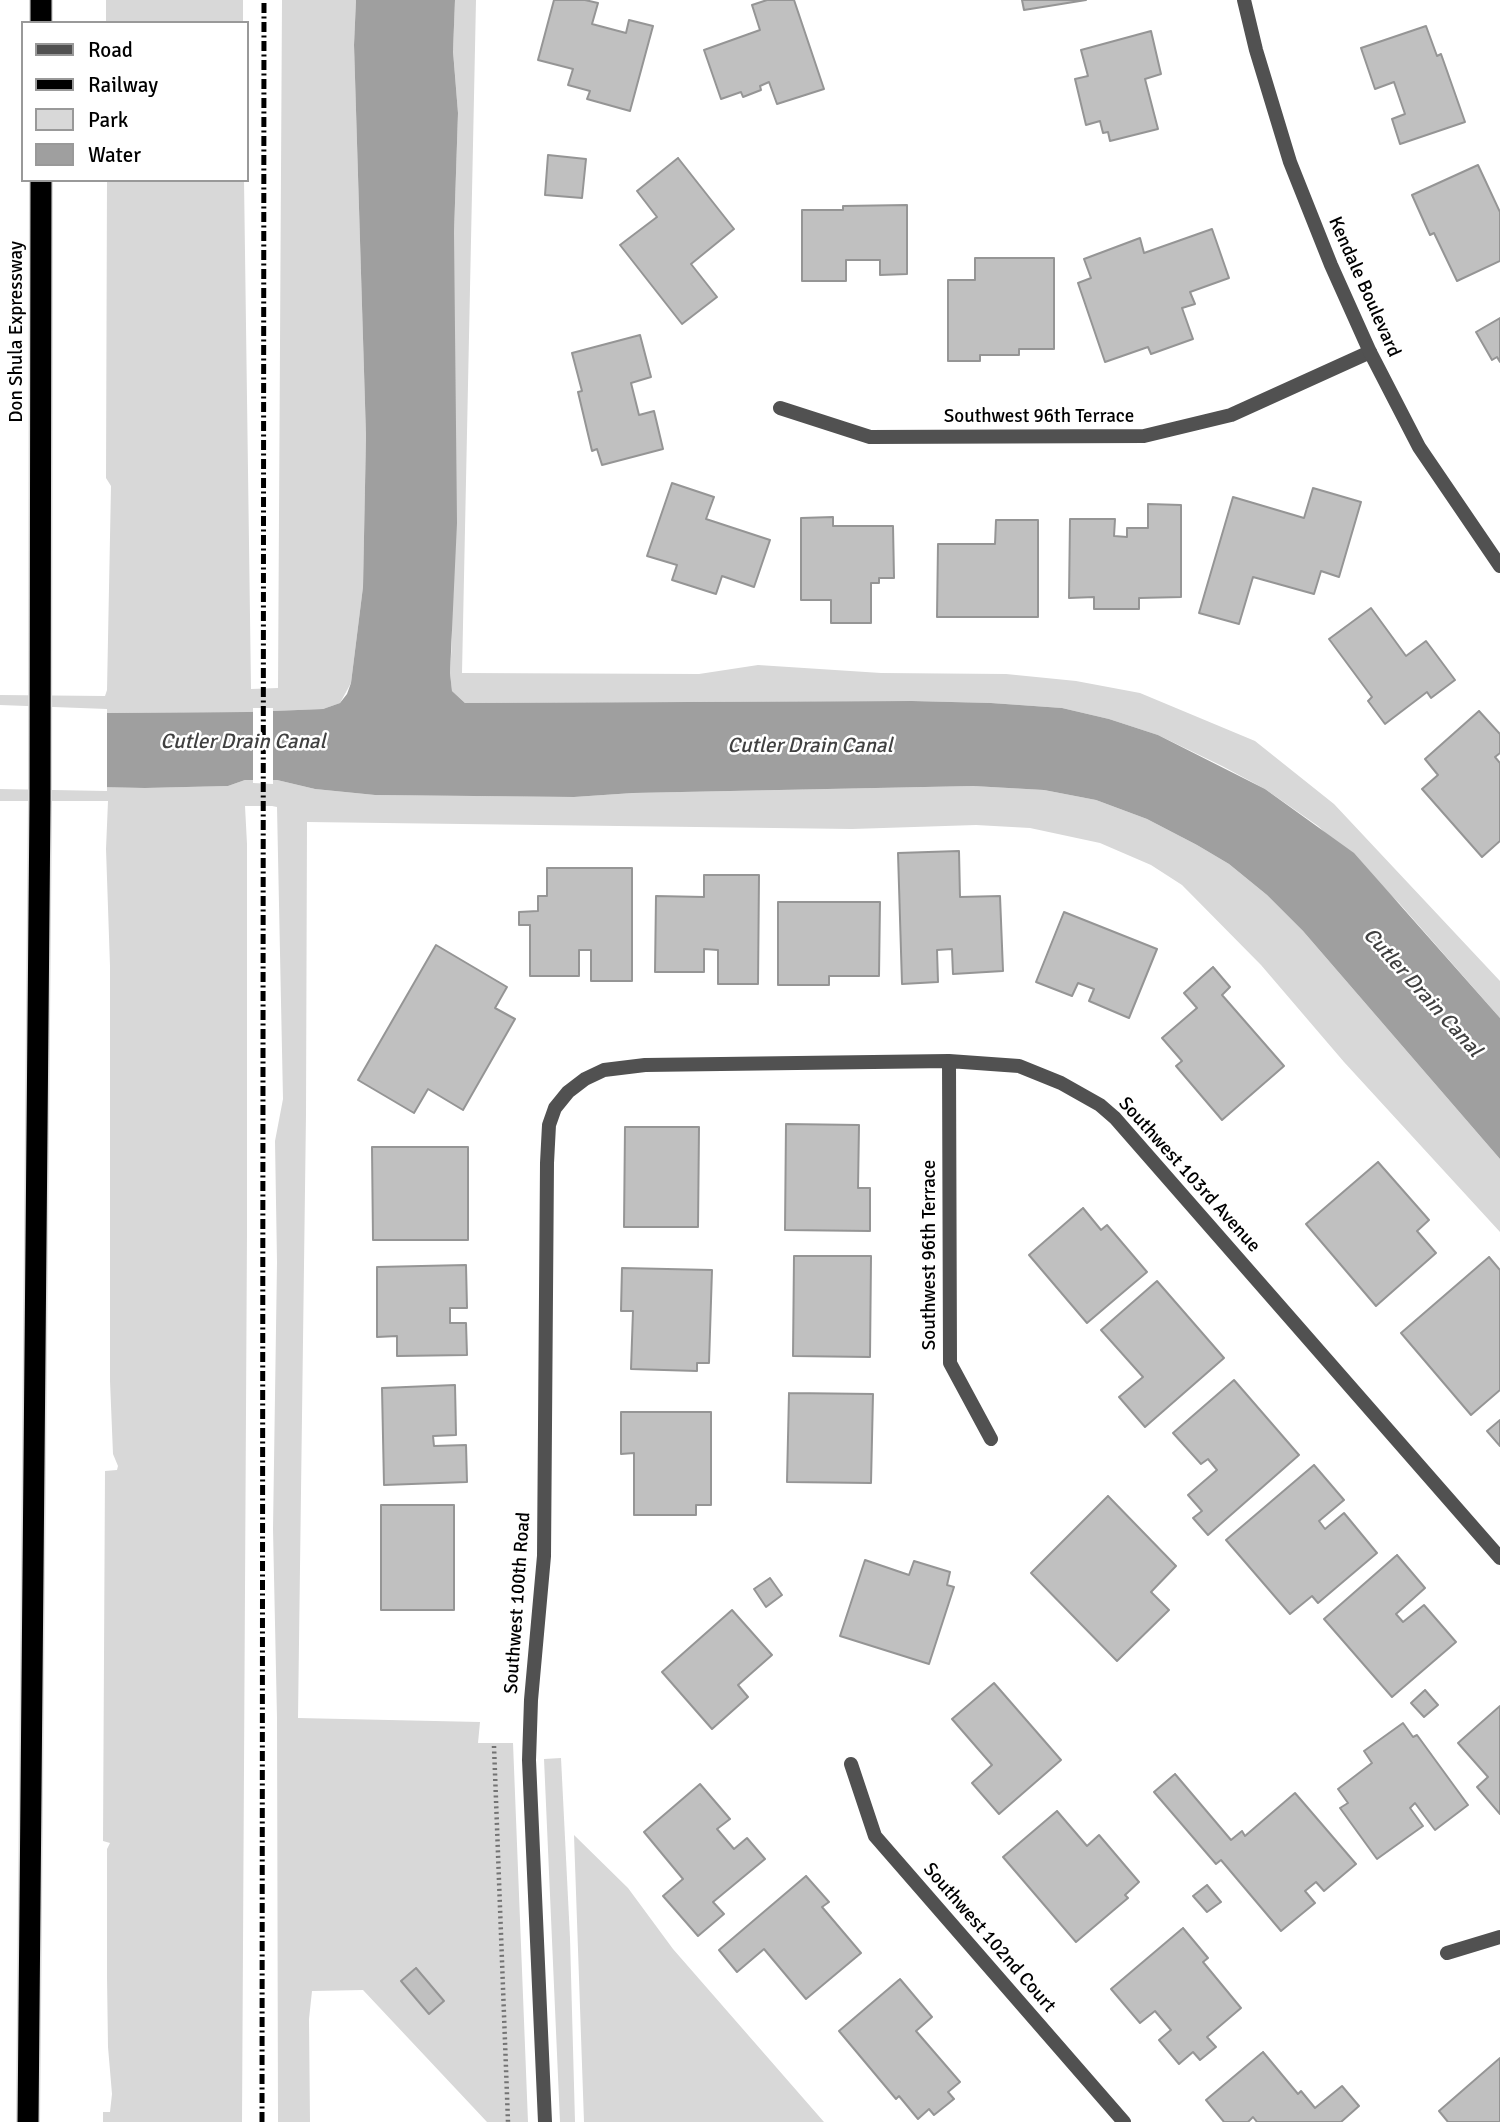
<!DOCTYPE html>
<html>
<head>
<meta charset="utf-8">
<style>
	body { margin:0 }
	#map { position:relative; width:1500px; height:2122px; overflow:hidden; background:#fff; font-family:Signika,sans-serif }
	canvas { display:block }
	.legend { position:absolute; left:21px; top:21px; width:228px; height:161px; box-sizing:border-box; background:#fff; border:2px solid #999; margin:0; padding:9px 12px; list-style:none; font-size:21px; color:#000 }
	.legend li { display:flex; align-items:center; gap:14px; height:35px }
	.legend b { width:35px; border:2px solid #999 }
</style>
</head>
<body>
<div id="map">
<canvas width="1500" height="2122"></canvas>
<ul class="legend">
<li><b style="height:9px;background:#515151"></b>Road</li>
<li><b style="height:9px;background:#000"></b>Railway</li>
<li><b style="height:19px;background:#d8d8d8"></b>Park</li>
<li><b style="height:19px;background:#9f9f9f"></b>Water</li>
</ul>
</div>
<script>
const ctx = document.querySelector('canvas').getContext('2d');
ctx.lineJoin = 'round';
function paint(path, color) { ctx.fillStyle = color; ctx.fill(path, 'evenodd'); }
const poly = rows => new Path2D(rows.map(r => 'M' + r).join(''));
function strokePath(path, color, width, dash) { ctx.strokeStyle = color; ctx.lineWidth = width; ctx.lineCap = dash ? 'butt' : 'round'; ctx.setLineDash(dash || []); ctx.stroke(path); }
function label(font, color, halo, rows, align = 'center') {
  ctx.font = font + ' Signika,sans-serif'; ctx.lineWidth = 5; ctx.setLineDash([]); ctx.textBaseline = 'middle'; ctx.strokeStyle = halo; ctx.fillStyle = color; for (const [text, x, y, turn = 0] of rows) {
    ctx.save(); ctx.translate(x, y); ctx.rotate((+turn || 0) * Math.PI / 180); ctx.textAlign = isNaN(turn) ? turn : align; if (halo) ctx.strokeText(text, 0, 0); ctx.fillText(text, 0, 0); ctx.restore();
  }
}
paint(poly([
	[106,0,243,0,243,23,106,23],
	[282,0,356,0,354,45,366,436,363,587,351,683,340,703,323,709,248,712,110,713,0,709,0,695,105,696,107,690,111,486,106,478,107,180,244,180,251,689,278,688],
	[455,0,476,0,462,673,699,674,758,665,881,673,1006,674,1076,681,1140,693,1255,741,1334,804,1500,981,1500,1018,1399,903,1318,826,1265,789,1222,766,1158,735,1109,719,1062,708,991,703,912,701,465,703,452,691,450,673,452,640,454,233,458,113,453,50],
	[245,780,277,780,315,789,375,795,574,797,633,793,973,786,1044,790,1096,800,1147,819,1197,845,1229,864,1267,895,1303,931,1500,1159,1500,1232,1344,1062,1261,965,1182,885,1151,865,1100,843,1030,828,976,825,852,829,307,822,306,1114,298,1718,480,1722,478,1743,513,1743,528,2122,487,2122,363,1990,312,1991,309,2019,310,2122,278,2122,277,1718,273,1529,277,1262,275,1141,283,1099,277,807,272,806,245,806,247,844,247,1233,242,2122,103,2122,103,2112,110,2112,112,2094,108,2047,107,1977,107,1849,110,1843,103,1841,105,1471,117,1470,118,1466,113,1454,110,1381,110,966,106,849,108,801,0,801,0,785,145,788,228,786],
	[561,1758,570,1938,575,2122,560,2122,544,1759],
	[574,1835,628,1888,673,1949,824,2122,584,2122]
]), '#d8d8d8');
paint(poly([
	[356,0,455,0,453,51,458,113,454,233,457,523,450,673,452,691,465,703,912,701,991,703,1062,708,1109,719,1158,735,1265,789,1354,853,1500,1018,1500,1159,1303,931,1267,895,1229,864,1197,845,1147,819,1096,800,1044,790,973,786,633,793,574,797,375,795,315,789,277,780,245,780,228,786,145,788,0,785,0,709,110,713,248,712,323,709,340,703,347,694,351,683,363,587,366,436,354,45]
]), '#9f9f9f');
paint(poly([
	[0,705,107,709,107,791,0,789],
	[253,708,273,708,273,784,253,783]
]), '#fff');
const building = poly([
	[554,0,585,0,598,3,592,24,626,33,629,20,653,26,630,111,587,99,590,91,568,85,573,69,538,60,554,0],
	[767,0,794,0,824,89,777,104,769,82,760,86,761,90,743,97,741,92,721,99,704,50,760,30,752,5,767,0],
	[1022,0,1086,0,1024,10,1022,0],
	[1426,26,1437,56,1441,54,1465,122,1400,144,1392,119,1405,114,1394,82,1375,89,1361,48,1426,26],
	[1151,31,1161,74,1145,79,1158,129,1110,141,1108,132,1103,133,1100,121,1086,125,1075,79,1088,76,1081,50,1151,31],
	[548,155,586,159,582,198,545,195,548,155],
	[678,158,734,229,691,264,717,297,682,324,620,245,657,217,637,191,678,158],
	[1478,165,1500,212,1500,261,1457,281,1434,233,1430,235,1412,195,1478,165],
	[907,205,907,274,880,275,880,260,846,260,846,281,802,281,802,210,843,210,843,206,907,205],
	[1212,229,1229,278,1190,292,1195,304,1182,308,1193,339,1151,354,1148,347,1105,362,1078,283,1091,278,1084,259,1140,238,1144,253,1212,229],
	[975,258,1054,258,1054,349,1019,349,1019,355,980,355,980,361,948,361,948,280,975,280,975,258],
	[1500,318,1500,362,1497,357,1492,360,1476,332,1500,318],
	[640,335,651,377,631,383,639,415,654,411,663,449,602,465,597,449,592,451,578,392,582,391,572,353,640,335],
	[672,483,714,497,706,519,770,540,754,587,722,576,716,594,672,580,677,565,647,556,672,483],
	[1313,488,1361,502,1339,577,1321,571,1314,594,1253,577,1239,624,1199,613,1233,497,1304,518,1313,488],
	[1148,504,1181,505,1181,597,1139,598,1139,609,1094,609,1094,597,1069,598,1070,519,1115,519,1114,536,1127,537,1127,528,1148,528,1148,504],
	[833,517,833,526,893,526,894,578,879,578,879,583,871,583,871,623,831,623,831,600,801,600,801,518,833,517],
	[996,520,1038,520,1038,617,937,617,938,544,995,544,996,520],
	[1371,608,1406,656,1426,641,1455,680,1431,698,1427,692,1385,724,1368,701,1372,697,1329,639,1371,608],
	[1479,711,1500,734,1500,753,1495,757,1500,763,1500,841,1482,857,1422,789,1438,775,1425,759,1479,711],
	[959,851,960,897,1000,896,1003,971,953,974,952,949,937,950,938,982,902,984,898,853,959,851],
	[547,868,632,868,632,981,591,981,591,950,579,950,579,976,530,976,530,925,519,925,519,912,538,911,538,896,547,896,547,868],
	[704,875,759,875,758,984,718,984,718,950,704,949,704,972,655,972,656,896,704,897,704,875],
	[778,902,880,902,879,976,829,976,829,985,778,985,778,902],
	[1064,912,1157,949,1129,1018,1089,1001,1094,989,1078,983,1072,996,1036,982,1064,912],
	[436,945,507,987,495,1008,515,1019,463,1110,428,1089,414,1113,358,1080,436,945],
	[1213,967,1230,987,1222,995,1284,1066,1222,1120,1176,1066,1182,1061,1162,1038,1197,1008,1184,993,1213,967],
	[786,1124,859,1125,858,1188,870,1188,870,1231,785,1230,786,1124],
	[625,1127,699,1127,698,1227,624,1227,625,1127],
	[372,1147,468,1147,468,1240,373,1240,372,1147],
	[1378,1162,1429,1220,1417,1231,1436,1253,1376,1306,1306,1224,1378,1162],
	[1083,1208,1101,1230,1107,1225,1147,1272,1087,1323,1029,1255,1083,1208],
	[794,1256,871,1256,870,1357,793,1356,794,1256],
	[1489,1257,1500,1270,1500,1390,1471,1415,1401,1333,1489,1257],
	[466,1265,467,1308,450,1308,450,1323,466,1323,467,1355,397,1356,397,1336,377,1337,377,1267,466,1265],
	[622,1268,712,1270,709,1363,697,1363,697,1371,631,1369,633,1311,621,1311,622,1268],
	[1157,1281,1224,1358,1145,1427,1119,1397,1143,1377,1101,1330,1157,1281],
	[1234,1380,1299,1455,1208,1535,1193,1518,1202,1511,1188,1495,1217,1470,1208,1459,1201,1464,1173,1433,1234,1380],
	[455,1385,456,1435,433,1436,434,1446,466,1445,467,1482,384,1485,382,1388,455,1385],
	[789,1393,873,1394,871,1483,787,1482,789,1393],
	[621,1412,711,1412,711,1505,696,1505,696,1515,634,1515,634,1453,621,1454,621,1412],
	[1500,1420,1500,1446,1487,1431,1500,1420],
	[1314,1465,1344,1500,1319,1521,1325,1529,1344,1513,1377,1553,1318,1603,1312,1596,1290,1614,1226,1540,1314,1465],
	[1108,1496,1176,1566,1151,1592,1169,1610,1117,1661,1031,1573,1108,1496],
	[381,1505,454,1505,454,1610,381,1610,381,1505],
	[1397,1555,1425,1588,1396,1614,1403,1622,1424,1605,1456,1642,1392,1697,1324,1619,1397,1555],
	[865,1560,909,1575,914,1561,950,1572,947,1585,954,1587,929,1664,840,1636,865,1560],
	[770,1578,782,1595,766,1607,754,1589,770,1578],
	[732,1610,772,1655,738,1685,748,1697,712,1729,662,1672,732,1610],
	[994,1683,1061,1760,999,1814,972,1783,992,1765,952,1719,994,1683],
	[1425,1690,1438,1705,1424,1717,1411,1703,1425,1690],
	[1500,1706,1500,1814,1477,1787,1488,1777,1458,1743,1500,1706],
	[1403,1723,1413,1737,1417,1735,1468,1805,1435,1830,1415,1803,1410,1808,1423,1826,1377,1859,1340,1808,1348,1803,1338,1789,1372,1763,1364,1751,1403,1723],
	[1175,1774,1231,1840,1242,1831,1245,1836,1295,1793,1356,1864,1324,1891,1316,1882,1305,1891,1315,1903,1281,1931,1221,1860,1216,1864,1154,1792,1175,1774],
	[700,1784,730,1819,717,1829,734,1849,747,1838,765,1859,713,1902,724,1914,698,1936,663,1896,683,1879,644,1832,700,1784],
	[1057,1811,1087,1846,1099,1835,1139,1882,1125,1895,1128,1898,1076,1942,1003,1857,1057,1811],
	[806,1876,829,1902,822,1907,861,1953,806,1999,764,1949,737,1972,719,1950,806,1876],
	[1207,1885,1221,1902,1207,1912,1193,1896,1207,1885],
	[1183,1928,1208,1958,1203,1962,1241,2008,1207,2037,1216,2047,1200,2060,1193,2052,1179,2064,1159,2040,1171,2030,1155,2011,1140,2023,1111,1989,1183,1928],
	[416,1968,444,2001,429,2014,401,1981,416,1968],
	[900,1979,932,2017,916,2031,960,2082,948,2092,954,2099,934,2115,929,2109,918,2119,899,2096,896,2099,839,2031,900,1979],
	[1263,2052,1298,2094,1301,2091,1315,2108,1342,2086,1359,2106,1341,2122,1257,2122,1253,2117,1248,2122,1224,2122,1206,2100,1263,2052],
	[1500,2058,1500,2122,1448,2122,1439,2111,1500,2058]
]);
paint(building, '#c0c0c0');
strokePath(building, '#959595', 2);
const motorway = poly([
	[41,23,41,0],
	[28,2122,40,802,41,180]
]);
strokePath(motorway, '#dbdbdb', 24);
strokePath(poly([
	[494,1746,508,2122]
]), '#737373', 4.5, [2, 3.5]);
strokePath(poly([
	[780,408,870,437,1144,436,1231,415,1370,352],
	[949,1061,950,1363,991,1439],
	[851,1764,875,1836,1124,2122],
	[1447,1953,1500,1937],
	[545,2122,529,1760,531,1700,544,1556,547,1163,549,1125,555,1108,568,1092,585,1079,604,1070,645,1065,949,1061,1019,1066,1061,1083,1100,1105,1115,1118,1500,1558]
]), '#515151', 14);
strokePath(poly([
	[1244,0,1256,50,1290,162,1331,265,1370,352,1419,447,1500,566]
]), '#515151', 14);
strokePath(motorway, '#000', 21);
strokePath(poly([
	[262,2122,264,0]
]), '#000', 5, [10, 3.5, 2, 3.5]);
label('19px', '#000', '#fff', [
	["Kendale Boulevard",1364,287,66],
	["Don Shula Expressway",17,332,-90],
	["Southwest 96th Terrace",1039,417],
	["Southwest 103rd Avenue",1189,1175,48],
	["Southwest 96th Terrace",930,1255,-90],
	["Southwest 100th Road",518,1603,-86],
	["Southwest 102nd Court",989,1938,49]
]);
label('italic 21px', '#404040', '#fff', [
	["Cutler Drain Canal",243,742],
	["Cutler Drain Canal",810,746],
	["Cutler Drain Canal",1422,993,48]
]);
</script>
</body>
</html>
